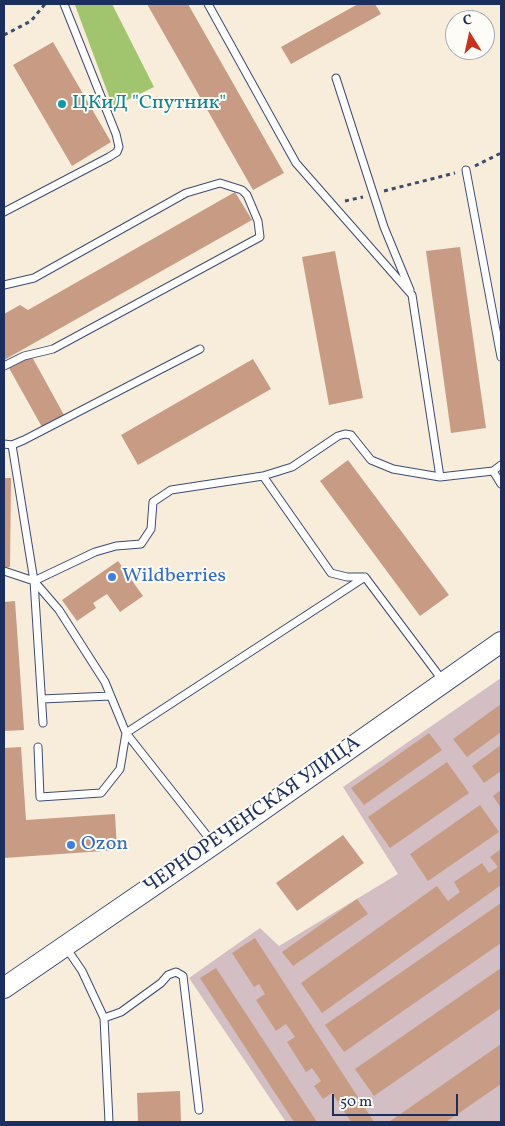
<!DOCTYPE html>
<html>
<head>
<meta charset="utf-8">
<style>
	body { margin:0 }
	#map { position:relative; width:505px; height:1126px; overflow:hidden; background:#f8ecdb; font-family:Vollkorn,serif }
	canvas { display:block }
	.frame { position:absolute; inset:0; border:5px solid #1b2f5e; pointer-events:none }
	.north { position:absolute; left:445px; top:10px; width:50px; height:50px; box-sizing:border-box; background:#fdfcf7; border:1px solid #a3aaba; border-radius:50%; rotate:350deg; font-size:14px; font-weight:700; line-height:20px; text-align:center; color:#1b2f5e }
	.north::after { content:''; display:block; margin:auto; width:18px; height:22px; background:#c8321e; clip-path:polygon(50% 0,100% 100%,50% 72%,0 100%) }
	.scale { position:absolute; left:332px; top:1094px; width:126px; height:22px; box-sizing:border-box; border:2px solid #1b2f5e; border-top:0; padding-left:6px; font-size:15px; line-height:18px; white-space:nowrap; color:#1b2f5e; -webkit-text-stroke:4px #fdfcf7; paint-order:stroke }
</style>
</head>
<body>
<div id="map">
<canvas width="505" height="1126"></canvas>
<div class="frame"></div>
<div class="north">С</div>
<div class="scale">50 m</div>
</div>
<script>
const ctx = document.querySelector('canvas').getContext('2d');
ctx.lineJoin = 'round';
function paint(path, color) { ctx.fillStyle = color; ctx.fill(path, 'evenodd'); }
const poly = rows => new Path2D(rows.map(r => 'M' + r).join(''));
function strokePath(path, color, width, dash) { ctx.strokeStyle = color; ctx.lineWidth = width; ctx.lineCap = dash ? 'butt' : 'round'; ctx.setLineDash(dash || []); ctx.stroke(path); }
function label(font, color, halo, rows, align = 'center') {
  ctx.font = font + ' Vollkorn,serif'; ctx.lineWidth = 4; ctx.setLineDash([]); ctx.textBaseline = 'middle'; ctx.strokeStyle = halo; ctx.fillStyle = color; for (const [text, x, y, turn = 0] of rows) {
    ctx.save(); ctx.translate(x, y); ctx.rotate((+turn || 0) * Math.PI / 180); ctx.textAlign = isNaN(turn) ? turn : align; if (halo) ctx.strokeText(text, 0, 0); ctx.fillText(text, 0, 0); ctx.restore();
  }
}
paint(poly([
	[501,678,501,1122,286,1122,189,978,260,928,279,946,398,874,343,787]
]), '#d2bec3');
paint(poly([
	[78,4,112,4,154,87,113,107,75,5]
]), '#a1c46e');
paint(poly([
	[147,4,188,4,284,173,253,190],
	[358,4,375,4,381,14,291,64,281,47],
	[53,42,111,142,72,166,13,65],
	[235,192,252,220,4,360,4,314,20,305,28,310],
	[460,247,486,428,451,433,426,251],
	[335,251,363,398,329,405,302,257],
	[31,355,64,415,42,427,9,368],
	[253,359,271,389,138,465,121,435],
	[348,460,449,595,420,616,320,481],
	[4,478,11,478,10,567,4,567],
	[118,561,143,596,120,612,107,594,93,603,96,608,77,621,62,600],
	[15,601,24,730,4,731,4,602],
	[501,704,501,732,467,757,453,739],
	[429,733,442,750,364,805,351,788],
	[501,745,501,771,484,783,472,766],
	[21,747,26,820,115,814,117,850,4,858,4,748],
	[447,762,469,793,390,848,368,817],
	[501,790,501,808,493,796],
	[480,805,499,832,428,881,410,854],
	[343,835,364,863,297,911,276,883],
	[501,849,501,885,322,1013,301,983,437,886,448,901,460,892,454,882,482,863,489,873,498,867,490,857],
	[357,899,368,914,293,966,282,952],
	[501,903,501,943,344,1052,325,1025],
	[255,938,374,1122,351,1122,332,1093,323,1099,314,1086,321,1081,312,1068,306,1072,287,1042,295,1037,286,1024,276,1031,256,1000,265,994,259,984,254,987,232,953],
	[216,968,317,1122,294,1122,200,978],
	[501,968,501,1008,374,1096,355,1069],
	[501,1044,501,1084,446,1122,389,1122],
	[180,1091,181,1122,138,1122,137,1093]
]), '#c89c84');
const lane = poly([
	[208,4,296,163,412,295,440,477],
	[336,78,384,227,410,290],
	[466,170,501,357],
	[4,212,109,157,117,152,119,147,116,134,64,4],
	[4,285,34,278,186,193,220,183,242,190,247,195,258,221,260,237,53,349,24,356,4,366],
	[4,444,12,445,24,440,200,349],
	[12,445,34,581,43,723],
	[493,471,501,484],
	[4,571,34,581,59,610,105,682,126,733,212,842],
	[34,581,95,552,116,546,141,544,151,529,153,502,171,490,263,476],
	[443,681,365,577,347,577,331,573,263,476,292,467,338,436,345,434,351,435,371,460,393,469,440,477,493,471,501,465],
	[42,699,110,696],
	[38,747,40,797,101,793,120,769,126,733,365,577],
	[65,946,82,971,104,1018,109,1122],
	[104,1018,121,1012,161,983,168,975,176,972,183,976,199,1110]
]);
const secondary = poly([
	[4,988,214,844,501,642]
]);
strokePath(lane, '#3c4b71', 9);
strokePath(secondary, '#3c4b71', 22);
strokePath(poly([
	[4,35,31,21,45,4],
	[475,166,501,153],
	[384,191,455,173],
	[345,201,363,197]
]), '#3c4b71', 3, [4, 4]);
strokePath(lane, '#fff', 7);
strokePath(secondary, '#fff', 20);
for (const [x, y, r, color] of [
	[62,104,5,"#0f9aa8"],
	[112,577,5,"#3f7fe0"],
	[71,845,5,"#3f7fe0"]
]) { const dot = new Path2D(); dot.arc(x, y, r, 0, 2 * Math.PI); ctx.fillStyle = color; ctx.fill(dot); strokePath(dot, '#fdfcf7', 2); }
label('20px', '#0d838f', '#fdfcf7', [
	["ЦКиД \"Спутник\"",72,104]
], 'left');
label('20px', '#366cbe', '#fdfcf7', [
	["Wildberries",122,577],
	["Ozon",81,845]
], 'left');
label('20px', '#1b2f5e', '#fdfcf7', [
	["ЧЕРНОРЕЧЕНСКАЯ УЛИЦА",253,816,-35]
]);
</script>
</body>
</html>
